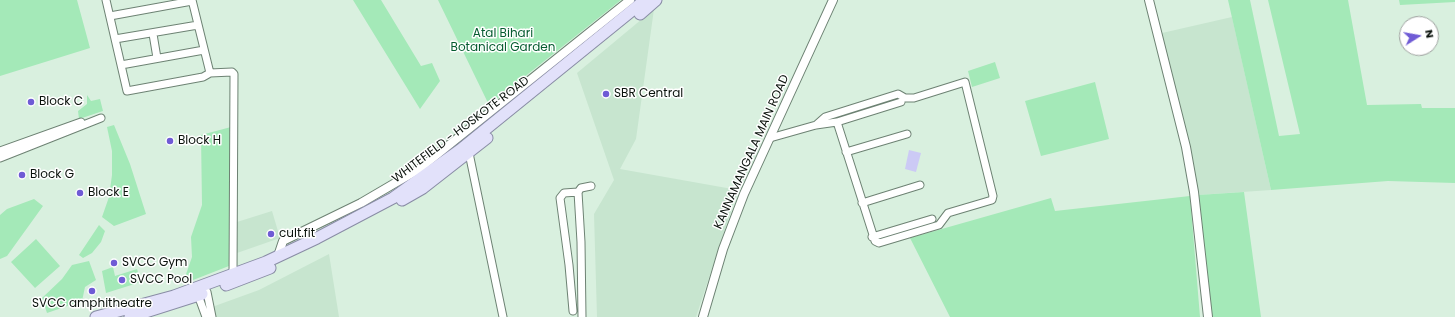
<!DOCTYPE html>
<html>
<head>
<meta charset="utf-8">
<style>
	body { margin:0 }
	#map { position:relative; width:1455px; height:317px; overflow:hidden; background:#d9f0df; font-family:Poppins,sans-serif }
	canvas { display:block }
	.north { position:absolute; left:1399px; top:16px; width:40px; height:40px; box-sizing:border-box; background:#fff; border:1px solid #9da09e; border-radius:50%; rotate:79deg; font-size:11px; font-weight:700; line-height:16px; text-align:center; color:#0a120c }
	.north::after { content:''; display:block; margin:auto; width:14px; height:18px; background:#6f5bd5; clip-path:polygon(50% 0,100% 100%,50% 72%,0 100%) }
</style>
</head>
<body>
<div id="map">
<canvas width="1455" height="317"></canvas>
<div class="north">N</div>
</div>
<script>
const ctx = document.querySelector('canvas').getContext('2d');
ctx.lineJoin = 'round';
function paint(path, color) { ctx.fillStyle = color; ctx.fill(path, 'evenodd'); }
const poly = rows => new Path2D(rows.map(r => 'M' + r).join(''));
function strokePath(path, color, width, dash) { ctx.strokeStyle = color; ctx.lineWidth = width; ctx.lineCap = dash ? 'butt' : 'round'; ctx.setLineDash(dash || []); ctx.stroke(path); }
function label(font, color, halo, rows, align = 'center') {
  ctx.font = font + ' Poppins,sans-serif'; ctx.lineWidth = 3; ctx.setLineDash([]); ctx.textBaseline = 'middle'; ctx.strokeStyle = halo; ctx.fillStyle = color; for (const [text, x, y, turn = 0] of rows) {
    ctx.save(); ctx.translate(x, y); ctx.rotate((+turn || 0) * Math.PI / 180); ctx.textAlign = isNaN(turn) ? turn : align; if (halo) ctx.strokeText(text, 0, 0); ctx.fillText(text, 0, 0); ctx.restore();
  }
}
paint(poly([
	[654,9,636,139,620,169,738,190,696,317,597,317,594,214,614,180,577,73],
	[1232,17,1271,190,1198,195,1162,33],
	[272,211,280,238,237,253,237,222],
	[329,254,339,317,215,317,212,307,259,290]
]), '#c7e5cf');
paint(poly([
	[0,0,77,0,90,48,0,76],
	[353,0,381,0,421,66,432,63,440,81,420,109],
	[438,0,621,0,489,105],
	[1228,0,1250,0,1279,136,1300,134,1268,0,1348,0,1367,105,1421,104,1422,108,1455,108,1455,183,1388,181,1271,190],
	[1399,0,1455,0,1455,2,1400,5],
	[995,62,1000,78,972,87,968,71],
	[1095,82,1109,139,1041,156,1025,101],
	[87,95,91,101,100,99,103,111,79,119,78,111,87,104],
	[114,125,130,164,146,214,114,226,102,217,109,197,112,175,112,151,107,127],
	[231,127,229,266,188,282,185,277,192,257,191,237,202,205,201,135],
	[1244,192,1261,317,1211,317,1198,195],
	[1190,196,1200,317,950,317,910,238,1051,198,1055,211],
	[34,199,43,206,7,256,0,259,0,215,7,209],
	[99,225,105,231,101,242,92,253,83,258,79,255],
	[36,239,60,266,35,288,11,262],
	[89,261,96,280,85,287,82,301,47,313,42,298,62,279,72,265],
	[113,267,115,276,137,269,141,282,106,293,102,271]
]), '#a4e9b8');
paint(poly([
	[909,150,921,153,916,172,905,169]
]), '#cccaf5');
const minor = poly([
	[106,0,127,91,203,77,210,73,232,72,234,74,233,276],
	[192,0,210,73],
	[110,16,192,1],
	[153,34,157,58],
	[115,39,198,25],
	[121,65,204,50],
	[816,125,825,117,898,94,905,98,914,98,965,82,993,196,992,200,948,213,939,225,879,243,875,241,837,122],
	[770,138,816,125,837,122,901,102],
	[0,151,81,122],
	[846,152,907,134],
	[469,153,503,317],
	[0,158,101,118],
	[862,203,920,185],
	[872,237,932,219],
	[207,292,212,317],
	[198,295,206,317],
	[573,311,569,265,560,198,564,193,578,192],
	[582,317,581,242,578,192,581,188,591,186]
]);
const tertiary = poly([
	[1149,0,1186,147,1194,192,1208,317],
	[278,256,283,241,361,203,419,169,630,0],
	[703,317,723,249,744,194,833,0]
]);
const primary = poly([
	[640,14,656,0],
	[402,200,423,188,487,138],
	[226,285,270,268],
	[96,317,174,296,266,262,317,238,393,198,460,150,645,0],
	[130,317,202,294]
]);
strokePath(minor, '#6d8273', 9);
strokePath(tertiary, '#6d8273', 10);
strokePath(primary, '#898ca5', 13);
strokePath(minor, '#fff', 7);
strokePath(tertiary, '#fff', 8);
strokePath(primary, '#e2e1fa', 11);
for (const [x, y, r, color] of [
	[606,94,4,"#6f5bd5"],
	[31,102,4,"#6f5bd5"],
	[170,141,4,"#6f5bd5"],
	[22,175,4,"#6f5bd5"],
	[80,193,4,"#6f5bd5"],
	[271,234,4,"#6f5bd5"],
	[114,263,4,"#6f5bd5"],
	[122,280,4,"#6f5bd5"],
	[92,291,4,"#6f5bd5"]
]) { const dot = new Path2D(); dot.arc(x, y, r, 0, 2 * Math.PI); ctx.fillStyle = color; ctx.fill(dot); strokePath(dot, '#fff', 1.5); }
label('12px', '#065c30', '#fff', [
	["Atal Bihari",503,34],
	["Botanical Garden",503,48]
]);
label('12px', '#0a120c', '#fff', [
	["SBR Central",614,94],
	["Block C",39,102],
	["Block H",178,141],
	["Block G",30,175],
	["Block E",88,193],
	["cult.fit",279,234],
	["SVCC Gym",122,263],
	["SVCC Pool",130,280],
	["SVCC amphitheatre",92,304,"center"]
], 'left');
label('12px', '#0a120c', '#fff', [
	["WHITEFIELD - HOSKOTE ROAD",461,130,-37],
	["KANNAMANGALA MAIN ROAD",752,152,-66]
]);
</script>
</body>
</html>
